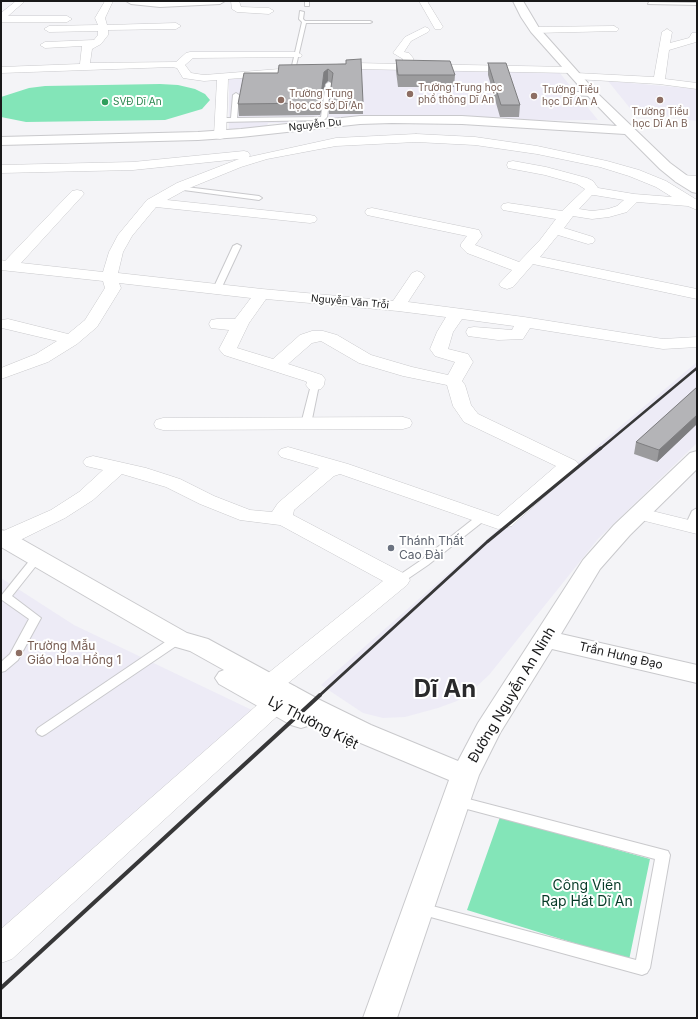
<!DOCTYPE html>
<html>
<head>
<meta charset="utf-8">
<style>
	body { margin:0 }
	#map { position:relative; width:698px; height:1019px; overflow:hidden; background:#f4f4f7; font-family:Inter,sans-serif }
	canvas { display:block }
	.frame { position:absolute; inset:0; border:2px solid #181819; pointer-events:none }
</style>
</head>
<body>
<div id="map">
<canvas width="698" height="1019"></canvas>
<div class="frame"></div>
</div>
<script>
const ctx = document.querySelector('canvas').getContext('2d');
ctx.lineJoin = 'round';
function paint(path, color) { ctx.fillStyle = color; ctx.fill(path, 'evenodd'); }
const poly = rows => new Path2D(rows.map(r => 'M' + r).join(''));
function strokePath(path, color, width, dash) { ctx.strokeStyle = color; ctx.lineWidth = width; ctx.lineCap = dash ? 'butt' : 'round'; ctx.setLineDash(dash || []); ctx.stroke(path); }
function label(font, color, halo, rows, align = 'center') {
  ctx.font = font + ' Inter,sans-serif'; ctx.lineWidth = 4; ctx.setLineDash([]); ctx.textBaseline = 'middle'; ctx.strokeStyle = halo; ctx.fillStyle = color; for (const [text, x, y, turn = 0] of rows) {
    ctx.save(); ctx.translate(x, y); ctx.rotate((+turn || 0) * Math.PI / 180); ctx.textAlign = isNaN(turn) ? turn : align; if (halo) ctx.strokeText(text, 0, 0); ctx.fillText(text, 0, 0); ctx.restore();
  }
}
paint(poly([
	[366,67,559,72,598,120,268,123,267,126,229,131,229,79],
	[608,81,697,89,697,121,680,119,679,117,633,112],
	[697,362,697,443,598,539,489,675,474,689,457,701,438,708,405,717,383,718,363,713,321,685,502,526],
	[1,578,74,625,254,711,1,941]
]), '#edebf6');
paint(poly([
	[160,84,178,85,195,89,205,94,210,100,202,109,165,120,26,122,1,117,1,97,29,88,45,86],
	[500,817,650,859,629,960,467,910]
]), '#83e5b8');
const lane = poly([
	[305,1,309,1,309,6,305,6,305,1],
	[649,2,697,3,697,5,648,4,649,2],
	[300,11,304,12,303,19,305,21,370,21,372,22,370,23,306,23,295,70,293,71,291,70,302,22,299,19,300,11],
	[329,82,332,84,327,117,324,120,220,122,217,120,220,118,231,118,233,95,236,93,239,95,237,118,321,117,326,84,329,82],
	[572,92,592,92,595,94,592,96,570,95,569,94,572,92],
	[178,186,259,196,262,198,259,200,176,189,175,188,178,186],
	[237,244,241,246,221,289,220,291,214,291,213,289,233,246,237,244],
	[315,382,319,385,311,424,306,427,301,424,311,385,315,382],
	[697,508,697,522,694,528,686,528,685,526,692,511,697,508],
	[481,515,486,518,485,520,428,565,403,582,395,582,394,580,395,578,420,561,477,516,481,515],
	[38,554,43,557,12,596,41,618,18,660,5,671,1,672,1,662,10,654,29,619,2,600,1,596,34,555,38,554],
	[178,635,182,636,184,639,182,642,46,734,42,736,38,734,36,731,38,728,174,636,178,635],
	[457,796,668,851,670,855,650,968,647,973,642,975,416,913,414,909,416,905,421,903,636,960,655,859,452,805,450,801,452,797,457,796]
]);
const street = poly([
	[16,1,25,1,8,16,67,16,72,19,67,22,1,22,1,13,16,1],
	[105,1,113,1,105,18,107,25,176,23,181,26,176,29,108,30,108,35,101,44,92,49,90,63,176,62,186,53,190,52,297,52,302,55,301,57,193,58,185,65,191,73,204,75,355,63,402,64,403,59,393,53,405,37,425,27,428,28,430,30,428,32,411,41,404,52,409,53,413,58,413,64,571,67,576,70,571,73,355,69,228,79,226,135,224,138,220,139,216,138,214,135,217,80,204,81,183,78,177,68,172,67,1,73,1,67,80,64,82,46,45,48,40,45,45,42,94,40,98,35,98,31,49,32,44,29,49,26,98,25,95,18,105,1],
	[231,1,239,1,241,7,269,8,274,11,269,14,237,12,232,9,231,1],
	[419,1,427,1,443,27,441,29,435,29,419,1],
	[614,26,619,29,617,31,535,33,530,30,535,27,614,26],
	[667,29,672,32,670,43,689,38,692,33,697,33,696,42,669,50,665,79,697,83,697,89,659,84,576,79,571,76,576,73,654,77,662,32,667,29],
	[416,134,475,137,537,146,607,161,639,170,666,181,697,200,697,210,688,206,637,202,627,212,609,217,592,219,573,216,564,228,593,237,595,240,593,243,588,244,558,235,540,257,697,289,697,299,533,264,513,287,507,289,501,287,499,284,512,270,467,253,461,247,461,244,467,236,367,215,365,212,367,209,372,208,479,230,482,236,475,245,519,262,540,240,556,219,503,210,501,207,503,204,508,203,562,211,585,189,577,184,545,175,508,168,507,165,508,162,513,161,546,167,587,178,593,181,598,188,634,194,672,197,656,187,629,176,600,167,537,154,475,145,416,142,336,146,267,159,241,167,187,189,167,200,310,215,315,216,317,219,315,222,310,223,156,207,132,236,123,252,118,273,262,289,393,301,412,273,417,271,422,273,425,276,408,302,524,317,663,339,697,337,697,347,663,349,530,328,523,339,498,340,468,336,466,332,468,328,474,327,512,330,514,326,462,319,453,332,448,349,468,354,473,362,462,381,465,385,471,405,478,414,576,461,579,465,576,469,518,520,512,526,498,529,340,474,334,476,294,510,293,515,407,575,410,580,407,585,287,684,296,687,300,693,296,699,12,959,1,963,1,929,271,693,262,690,258,684,262,678,383,581,280,525,240,520,200,504,166,487,122,474,93,500,65,518,12,544,4,546,1,545,1,532,51,510,79,492,103,470,86,466,83,462,86,458,93,456,146,468,180,479,214,496,250,510,272,512,278,503,319,468,281,457,278,453,281,449,288,447,348,464,498,516,556,466,464,422,453,406,447,385,403,376,359,363,321,341,312,343,288,364,322,375,325,379,324,385,321,389,315,390,309,389,306,385,307,382,305,381,224,355,219,349,229,330,211,328,209,324,211,320,217,319,235,319,251,298,119,283,121,288,97,327,77,344,48,362,1,379,1,368,36,354,57,341,2,328,2,320,8,319,68,334,85,320,105,288,103,281,1,270,1,260,5,261,72,191,77,190,82,191,84,194,21,263,103,272,109,252,118,235,147,200,177,183,239,159,133,170,1,173,1,165,133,162,244,151,248,152,250,155,249,157,336,138,416,134],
	[592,195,594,195,624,200,617,206,608,209,592,211,579,209,592,195],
	[266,299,398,311,446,317,437,332,430,349,435,356,455,362,448,375,412,367,371,355,337,335,323,331,312,331,300,335,273,359,237,348,249,323,266,299],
	[681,175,697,176,697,184,676,182,674,179,676,176,681,175],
	[403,417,410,419,412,423,410,427,403,429,163,430,156,428,154,424,156,420,163,418,403,417],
	[640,508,697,522,697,534,633,518,629,514,633,510,640,508]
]);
const secondary = poly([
	[126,1,225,1,220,4,160,7,131,4,126,1],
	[513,1,523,1,539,28,596,92,670,163,697,183,697,193,692,192,676,182,660,169,625,134,462,124,392,123,360,124,241,137,198,140,1,145,1,137,198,132,241,129,360,116,462,116,617,126,588,96,531,32,521,17,513,1],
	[697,451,697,469,630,535,600,569,561,634,697,665,697,683,552,649,500,733,479,775,397,1018,363,1018,449,780,351,739,313,720,311,725,301,728,291,725,219,684,215,678,219,672,224,670,190,651,169,645,1,547,1,530,9,532,187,633,208,639,318,699,371,725,458,761,478,723,583,560,614,525,690,453,697,451]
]);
strokePath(lane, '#c9c9cc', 2);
strokePath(street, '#c9c9cc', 1);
strokePath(secondary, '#c9c9cc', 2);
paint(lane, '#fff');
paint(street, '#fff');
paint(secondary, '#fff');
strokePath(poly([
	[600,449,697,368]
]), '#373738', 2.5);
strokePath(poly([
	[319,696,487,542,601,448]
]), '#373738', 3);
strokePath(poly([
	[1,988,320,695]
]), '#373738', 4);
paint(poly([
	[396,60,455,75,454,87,398,87,396,71],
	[488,63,520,105,519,117,500,117,488,75],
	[346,64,363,102,363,114,329,114,329,102,332,83,328,81,325,84,320,115,239,116,238,104,278,73],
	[697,387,697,424,657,462,634,454,636,442]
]), '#9b9b9d');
paint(poly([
	[328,69,328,81,325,84,320,115,320,103,324,72],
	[697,415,697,424,657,462,659,450]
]), '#7e7e80');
const building = poly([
	[361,59,363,102,329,102,333,73,328,69,324,72,320,103,238,104,244,73,278,73,279,65,346,64,346,60,361,59],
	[396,60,450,61,455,75,398,75,396,60],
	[488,63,506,63,520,105,501,105,488,63],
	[697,387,697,415,659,450,636,442,697,387]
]);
paint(building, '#b4b4b7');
strokePath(building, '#7e7e80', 1);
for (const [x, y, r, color] of [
	[410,94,4,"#8d6e63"],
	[534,96,4,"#8d6e63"],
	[281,100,4,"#8d6e63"],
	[660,100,4,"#8d6e63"],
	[105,102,4,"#2e9e5b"],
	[391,548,4,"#6b7280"],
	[19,653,4,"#8d6e63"]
]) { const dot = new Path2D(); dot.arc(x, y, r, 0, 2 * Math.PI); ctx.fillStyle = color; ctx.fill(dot); strokePath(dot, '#fff', 1.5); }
label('10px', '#785e54', '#fff', [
	["Trường Trung học",418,88],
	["phổ thông Dĩ An",418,100],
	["Trường Tiểu",542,90],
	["học Dĩ An A",542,102],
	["Trường Trung",289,94],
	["học cơ sở Dĩ An",289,106],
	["Trường Tiểu",660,112,"center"],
	["học Dĩ An B",660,124,"center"]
], 'left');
label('10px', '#27864d', '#fff', [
	["SVĐ Dĩ An",113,102]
], 'left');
label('10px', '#181819', '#fff', [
	["Nguyễn Du",315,125,-6],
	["Nguyễn Văn Trỗi",350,302,5]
]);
label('12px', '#5b616d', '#fff', [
	["Thánh Thất",399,541],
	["Cao Đài",399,555]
], 'left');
label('12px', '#785e54', '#fff', [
	["Trường Mẫu",27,646],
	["Giáo Hoa Hồng 1",27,660]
], 'left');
label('12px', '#181819', '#fff', [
	["Trần Hưng Đạo",621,656,13]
]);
label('14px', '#181819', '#fff', [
	["Đường Nguyễn An Ninh",512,695,-59],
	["Lý Thường Kiệt",313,723,27]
]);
label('14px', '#073b28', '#fff', [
	["Công Viên",587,886],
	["Rạp Hát Dĩ An",587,902]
]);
label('bold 24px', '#29292b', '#fff', [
	["Dĩ An",445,690]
]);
</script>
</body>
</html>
